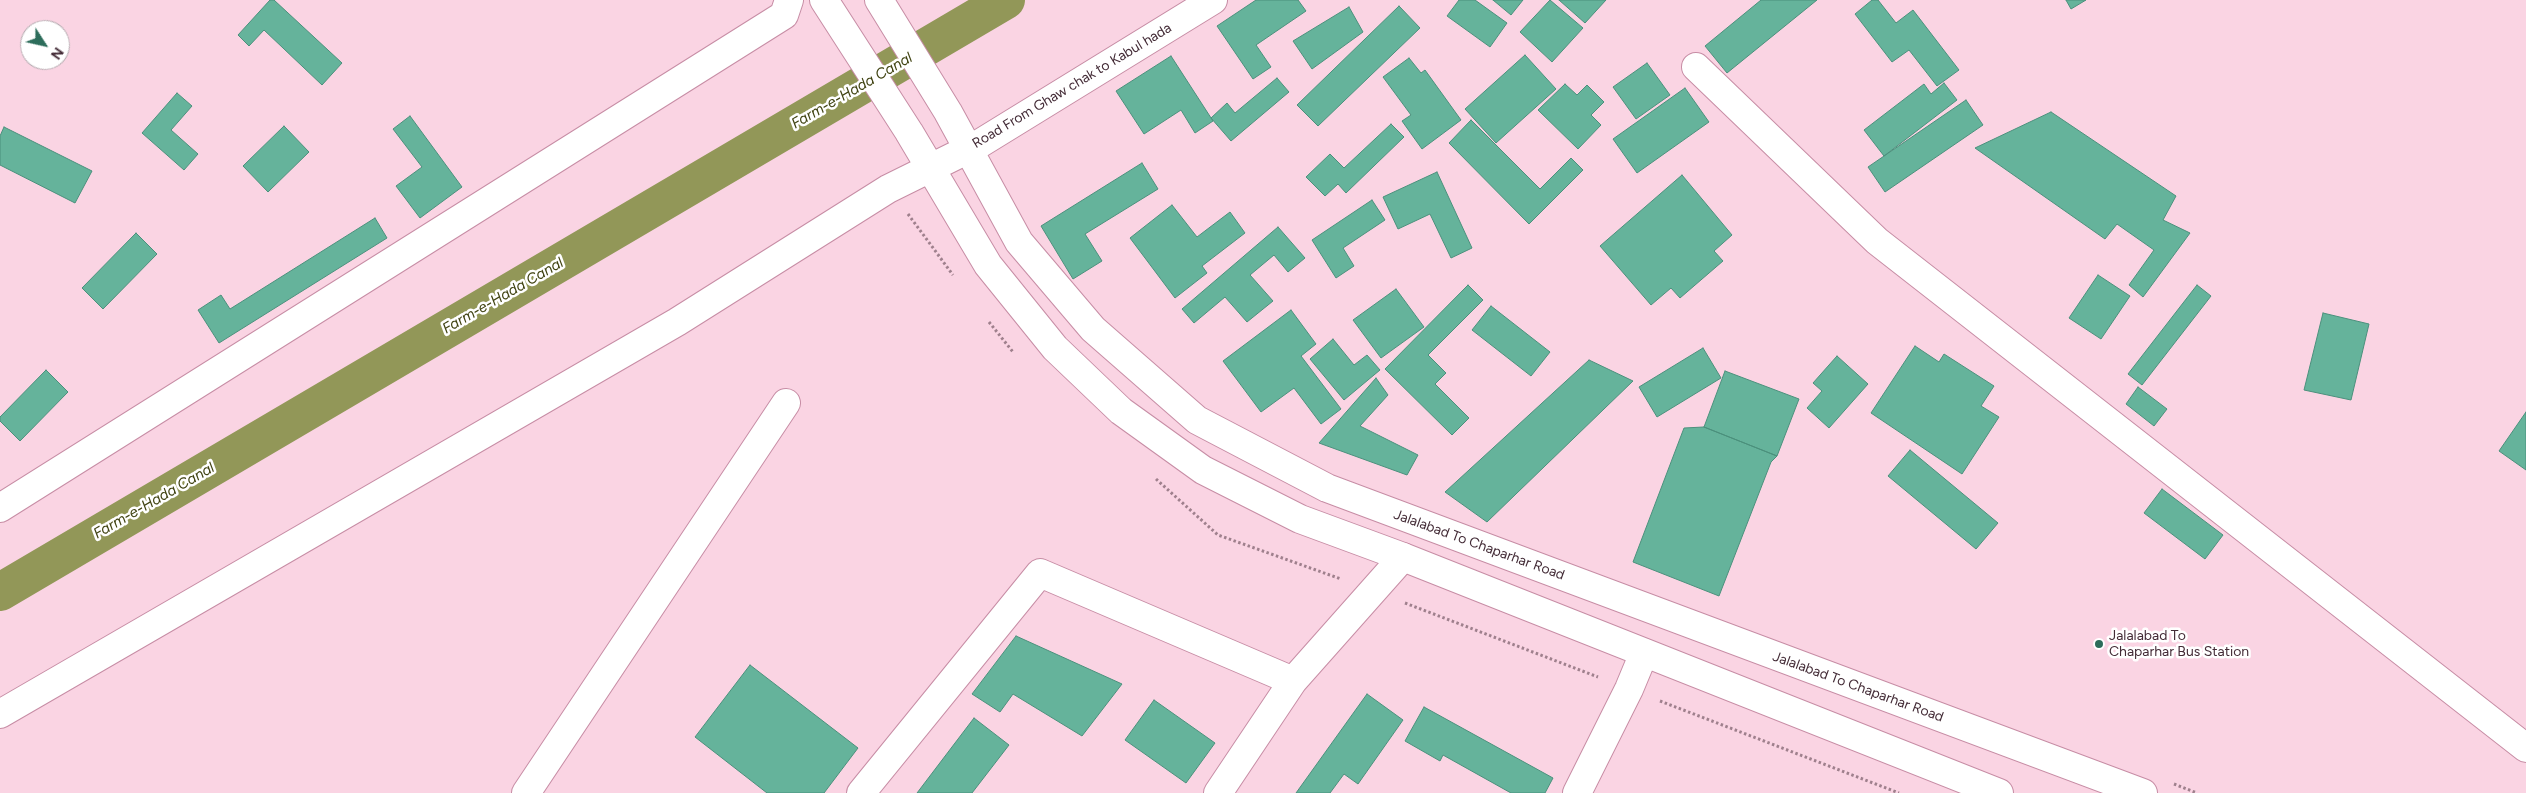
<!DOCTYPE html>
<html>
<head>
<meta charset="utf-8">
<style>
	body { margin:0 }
	#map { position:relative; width:2526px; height:793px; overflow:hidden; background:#fad4e3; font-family:Figtree,sans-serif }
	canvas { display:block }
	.north { position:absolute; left:20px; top:20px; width:50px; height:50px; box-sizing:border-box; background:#fff; border:1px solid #b4aaaf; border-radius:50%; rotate:125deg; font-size:14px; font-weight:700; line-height:20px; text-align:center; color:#432b36 }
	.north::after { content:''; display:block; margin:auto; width:18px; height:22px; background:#2d6d5b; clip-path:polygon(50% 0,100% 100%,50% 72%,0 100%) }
</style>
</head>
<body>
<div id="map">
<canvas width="2526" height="793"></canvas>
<div class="north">N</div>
</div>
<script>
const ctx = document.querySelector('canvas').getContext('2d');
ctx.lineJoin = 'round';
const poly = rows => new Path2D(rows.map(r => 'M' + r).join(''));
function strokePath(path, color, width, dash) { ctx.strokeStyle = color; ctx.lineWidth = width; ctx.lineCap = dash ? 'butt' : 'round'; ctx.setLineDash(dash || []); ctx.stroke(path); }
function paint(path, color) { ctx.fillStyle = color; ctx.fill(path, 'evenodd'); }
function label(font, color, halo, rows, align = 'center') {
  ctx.font = font + ' Figtree,sans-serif'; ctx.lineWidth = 5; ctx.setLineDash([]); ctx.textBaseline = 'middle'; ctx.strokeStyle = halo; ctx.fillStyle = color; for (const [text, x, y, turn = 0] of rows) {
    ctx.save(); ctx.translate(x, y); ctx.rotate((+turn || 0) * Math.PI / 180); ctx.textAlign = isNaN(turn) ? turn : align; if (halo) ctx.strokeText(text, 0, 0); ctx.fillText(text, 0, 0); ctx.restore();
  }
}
strokePath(poly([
	[0,592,1006,0]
]), '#929758', 38);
const building = poly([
	[270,0,274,0,342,63,322,85,264,30,249,46,238,35,270,0],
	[1256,0,1298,0,1306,11,1256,45,1271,67,1253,79,1217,26,1256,0],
	[1459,0,1475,0,1507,23,1490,47,1447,16,1459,0],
	[1493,0,1523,0,1511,15,1493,0],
	[1550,0,1583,28,1552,62,1520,32,1550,0],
	[1559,0,1606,0,1585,23,1559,0],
	[1761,0,1817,0,1727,73,1705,46,1761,0],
	[1872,0,1878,0,1896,23,1913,10,1959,70,1937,86,1909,50,1892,62,1855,14,1872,0],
	[2066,0,2086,0,2071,9,2066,0],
	[1399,6,1420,28,1318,126,1297,105,1399,6],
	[1349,7,1363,32,1312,69,1293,41,1349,7],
	[1525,55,1556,89,1496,143,1465,109,1525,55],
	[1171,56,1213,121,1195,133,1181,110,1144,134,1116,91,1171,56],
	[1409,58,1421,73,1425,70,1461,120,1422,149,1402,121,1411,115,1383,77,1409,58],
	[1647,63,1670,95,1636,119,1613,87,1647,63],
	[1277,78,1289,92,1231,141,1211,118,1227,103,1235,113,1277,78],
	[1944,83,1957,100,1884,156,1864,130,1924,84,1931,94,1944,83],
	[1565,84,1577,95,1587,85,1604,102,1591,115,1601,125,1578,149,1538,110,1565,84],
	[1685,88,1709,122,1637,173,1613,139,1685,88],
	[177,93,192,106,171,130,198,154,184,170,142,133,177,93],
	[1966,100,1983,125,1885,192,1868,167,1966,100],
	[2051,112,2176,196,2163,220,2190,233,2143,297,2129,285,2154,250,2117,224,2105,239,1975,148,2051,112],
	[410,116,462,187,420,218,396,186,422,167,393,129,410,116],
	[1471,120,1540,189,1571,158,1583,170,1529,224,1449,143,1471,120],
	[1391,124,1404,137,1346,193,1338,184,1325,196,1306,177,1330,154,1344,168,1391,124],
	[284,126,309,152,268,192,243,166,284,126],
	[4,127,92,171,75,203,0,165,0,136,4,127],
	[1142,163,1158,189,1085,234,1102,261,1073,279,1041,226,1142,163],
	[1437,172,1472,248,1451,258,1430,214,1398,229,1383,197,1437,172],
	[1682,175,1732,235,1714,251,1723,261,1680,298,1671,288,1651,305,1600,246,1682,175],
	[1372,200,1385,220,1343,248,1354,266,1336,278,1312,240,1372,200],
	[1172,205,1197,237,1230,212,1245,233,1202,266,1207,273,1175,298,1130,238,1172,205],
	[375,218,387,238,219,343,198,310,221,295,230,309,375,218],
	[1278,227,1305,258,1288,272,1274,255,1250,275,1273,301,1247,322,1225,297,1194,323,1182,309,1278,227],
	[136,233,157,254,103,309,82,288,136,233],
	[2098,275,2130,296,2101,339,2069,318,2098,275],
	[1468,285,1483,300,1428,355,1446,373,1435,384,1469,418,1452,435,1385,369,1468,285],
	[2197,285,2211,296,2142,385,2128,374,2197,285],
	[1396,289,1424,327,1381,358,1353,320,1396,289],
	[1491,306,1550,352,1531,376,1472,330,1491,306],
	[1291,310,1316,344,1301,356,1341,409,1321,424,1294,388,1261,412,1223,361,1291,310],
	[2323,313,2369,324,2351,400,2304,390,2323,313],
	[1333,339,1354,365,1367,355,1380,370,1344,400,1310,359,1333,339],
	[1915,346,1939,362,1944,354,1994,386,1981,406,1999,417,1962,474,1871,413,1915,346],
	[1703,348,1721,378,1657,417,1639,387,1703,348],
	[1837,356,1868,384,1829,428,1807,408,1822,391,1813,383,1837,356],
	[1589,360,1633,381,1487,522,1445,492,1589,360],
	[46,370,68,392,20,441,0,421,0,417,46,370],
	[1725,371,1799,399,1777,456,1704,427,1725,371],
	[1376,378,1388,395,1360,426,1418,455,1407,475,1319,443,1376,378],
	[2138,387,2167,409,2154,426,2126,404,2138,387],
	[2526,412,2526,470,2499,451,2526,412],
	[1704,427,1777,456,1771,462,1719,596,1633,562,1684,428,1704,427],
	[1910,450,1998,523,1976,549,1888,476,1910,450],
	[2162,489,2223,535,2205,559,2144,513,2162,489],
	[1016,636,1122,684,1082,736,1013,694,1000,712,972,694,1016,636],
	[750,665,858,748,824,793,767,793,695,737,750,665],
	[1367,694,1403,720,1358,784,1344,774,1330,793,1296,793,1367,694],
	[1154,700,1215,743,1186,783,1125,740,1154,700],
	[1424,707,1553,778,1545,793,1511,793,1443,755,1440,761,1405,741,1424,707],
	[974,718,1009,745,972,793,917,793,974,718]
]);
paint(building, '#65b39b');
strokePath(building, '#4b907c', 1);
const minor = poly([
	[1696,67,1877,241,2526,748],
	[0,508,784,15,789,0],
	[0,714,677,322,888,189,979,144,1213,0],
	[526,793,786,403],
	[861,793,1040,573,1293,681],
	[1218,793,1293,681,1403,557],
	[1577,793,1629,689,1644,653]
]);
const major = poly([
	[824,0,909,132,988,265,1055,348,1121,411,1203,470,1300,519,1403,557,1999,793],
	[879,0,948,112,1019,242,1093,329,1197,420,1327,488,2143,793]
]);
strokePath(minor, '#c78da5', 30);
strokePath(major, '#c78da5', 30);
strokePath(poly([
	[908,214,953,275],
	[989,322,1013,352],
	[1156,479,1218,535,1341,579],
	[1405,603,1598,677],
	[1660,701,1899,793],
	[2174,784,2197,793]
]), '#9f808d', 3, [2.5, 2.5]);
strokePath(minor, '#fff', 28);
strokePath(major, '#fff', 28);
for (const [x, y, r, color] of [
	[2099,644,5,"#2d6d5b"]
]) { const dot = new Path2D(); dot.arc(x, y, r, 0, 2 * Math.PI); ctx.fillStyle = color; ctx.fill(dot); strokePath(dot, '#fff', 2); }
label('14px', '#432b36', '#fff', [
	["Road From Ghaw chak to Kabul hada",1072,86,-31],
	["Jalalabad To Chaparhar Road",1479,545,20],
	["Jalalabad To Chaparhar Road",1858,687,20]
]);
label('14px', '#432b36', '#fff', [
	["Jalalabad To",2109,636],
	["Chaparhar Bus Station",2109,652]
], 'left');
label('italic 15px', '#404312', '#fff', [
	["Farm-e-Hada Canal",852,91,-30],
	["Farm-e-Hada Canal",503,296,-30],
	["Farm-e-Hada Canal",154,501,-30]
]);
</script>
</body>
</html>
